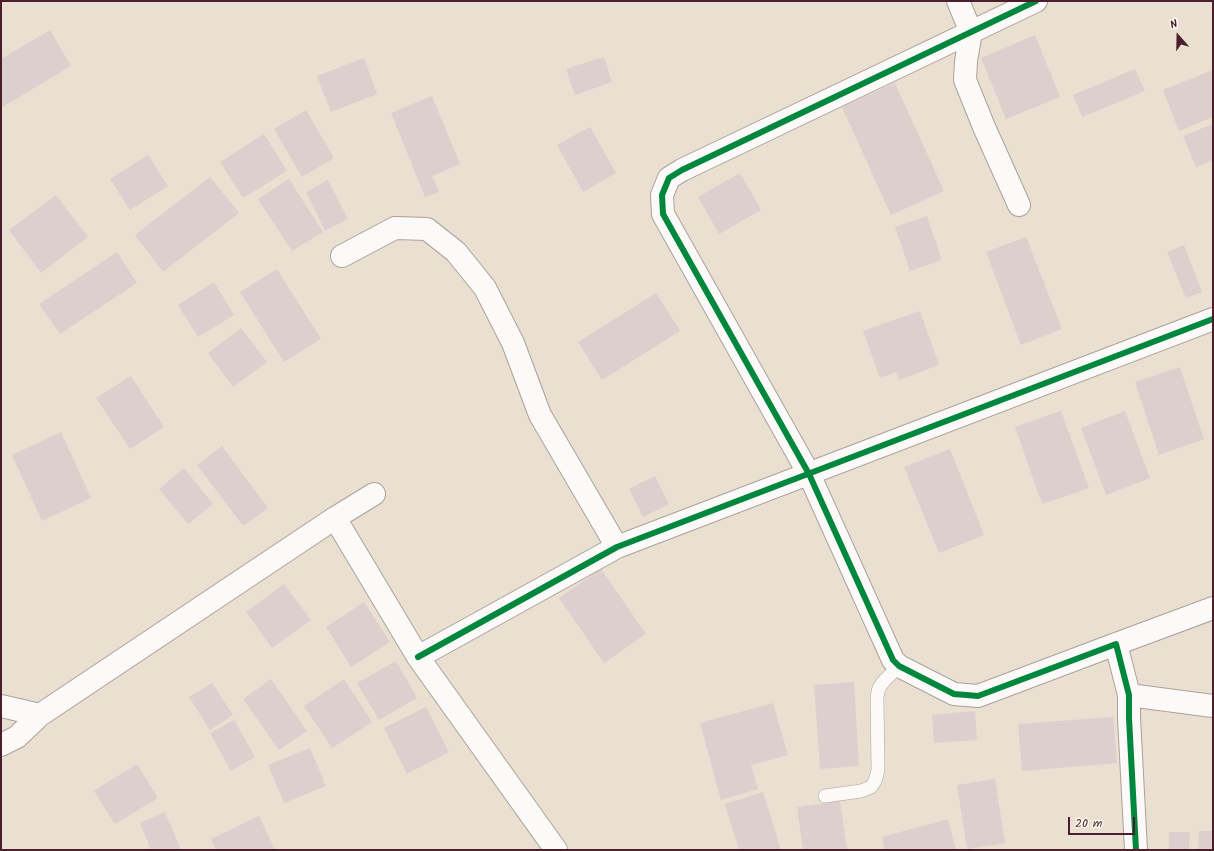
<!DOCTYPE html>
<html>
<head>
<meta charset="utf-8">
<style>
	body { margin:0 }
	#map { position:relative; width:1214px; height:851px; overflow:hidden; background:#e9e0d1; font-family:Kalam,sans-serif }
	canvas { display:block }
	.frame { position:absolute; inset:0; border:2px solid #4a1f2b; pointer-events:none }
	.north { position:absolute; left:1158px; top:16px; width:40px; height:40px; -webkit-text-stroke:3px #fbf7ec; paint-order:stroke; rotate:340deg; font-size:11px; font-weight:700; line-height:16px; text-align:center; color:#4a1f2b }
	.north::after { content:''; display:block; margin:auto; width:14px; height:18px; background:#4a1f2b; clip-path:polygon(50% 0,100% 100%,50% 72%,0 100%) }
	.scale { position:absolute; left:1068px; top:817px; width:67px; height:18px; box-sizing:border-box; border:2px solid #4a1f2b; border-top:0; padding-left:5px; font-size:12px; line-height:14px; white-space:nowrap; color:#4a1f2b; -webkit-text-stroke:3px #fbf7ec; paint-order:stroke }
</style>
</head>
<body>
<div id="map">
<canvas width="1214" height="851"></canvas>
<div class="frame"></div>
<div class="north">N</div>
<div class="scale">20 m</div>
</div>
<script>
const ctx = document.querySelector('canvas').getContext('2d');
ctx.lineJoin = 'round';
function paint(path, color) { ctx.fillStyle = color; ctx.fill(path, 'evenodd'); }
const poly = rows => new Path2D(rows.map(r => 'M' + r).join(''));
function strokePath(path, color, width, dash) { ctx.strokeStyle = color; ctx.lineWidth = width; ctx.lineCap = dash ? 'butt' : 'round'; ctx.setLineDash(dash || []); ctx.stroke(path); }
paint(poly([
	[50,30,71,66,1,108,1,59],
	[1035,35,1060,97,1006,119,981,58],
	[604,57,612,82,575,95,566,69],
	[364,58,377,94,331,112,317,76],
	[1135,69,1145,91,1082,117,1073,95],
	[1213,70,1213,117,1179,131,1163,90],
	[895,83,944,191,891,215,842,107],
	[432,96,460,164,432,176,439,192,425,197,391,113],
	[306,110,334,158,302,177,274,129],
	[1213,124,1213,160,1196,167,1183,136],
	[590,127,616,173,583,192,557,145],
	[264,134,287,171,243,198,220,162],
	[148,155,168,186,130,210,110,179],
	[740,173,761,210,719,234,698,197],
	[210,177,239,213,163,272,135,235],
	[289,179,323,232,292,251,258,199],
	[328,180,348,219,325,231,306,192],
	[56,195,88,237,41,273,9,230],
	[927,216,942,260,910,271,895,227],
	[1026,237,1062,329,1021,345,986,252],
	[1184,245,1202,292,1186,298,1167,252],
	[117,252,137,283,60,334,39,304],
	[277,269,321,339,284,362,240,292],
	[214,282,234,315,198,337,178,305],
	[656,293,680,331,602,380,578,342],
	[920,311,939,365,899,380,896,372,880,378,863,331],
	[241,328,267,362,233,387,208,353],
	[1180,367,1204,439,1159,455,1135,382],
	[131,376,164,427,130,449,96,398],
	[1061,411,1089,488,1042,504,1015,427],
	[1125,411,1150,478,1106,495,1081,428],
	[61,432,91,498,42,521,12,455],
	[222,446,268,508,243,526,197,465],
	[950,449,984,535,939,553,904,467],
	[184,468,213,504,188,524,159,489],
	[655,476,669,504,643,517,629,489],
	[601,569,646,634,604,663,559,598],
	[284,584,311,620,272,648,246,612],
	[364,602,390,642,351,667,326,627],
	[396,661,417,698,379,720,357,683],
	[271,679,307,731,279,750,243,699],
	[344,679,372,722,332,748,304,706],
	[854,682,859,766,820,769,814,685],
	[212,683,233,715,210,730,189,697],
	[773,703,788,755,751,765,758,789,721,800,700,723],
	[426,707,449,752,407,774,384,728],
	[975,711,977,740,934,743,932,715],
	[1113,717,1117,763,1022,771,1018,724],
	[234,720,255,757,231,771,210,733],
	[310,748,326,786,284,803,268,765],
	[137,764,158,798,115,824,94,791],
	[995,779,1005,843,967,849,957,785],
	[763,792,781,850,739,850,725,804],
	[840,801,847,850,803,850,797,807],
	[165,812,181,850,151,850,140,823],
	[259,816,275,850,216,850,211,839],
	[948,819,956,850,885,850,882,837],
	[1199,831,1213,831,1213,850,1198,850],
	[1169,832,1190,832,1189,850,1169,850]
]), '#dccfce');
const service = poly([
	[825,796,861,791,871,787,875,781,878,770,877,697,879,688,884,681,899,666]
]);
const minor = poly([
	[958,1,971,32,966,61,965,80,984,127,1019,205],
	[1036,1,682,170,669,178,662,195,663,214,809,474,893,660,899,666,954,694,978,696,1116,644,1129,695,1129,718,1136,850],
	[342,256,395,228,427,229,456,252,485,288,513,343,540,415,617,547],
	[335,518,418,657,556,850],
	[1116,644,1213,608],
	[418,657,617,547,1213,319],
	[1129,695,1213,706],
	[1,706,40,715],
	[1,745,17,737,40,715,335,518,374,494]
]);
strokePath(service, '#aca19a', 14);
strokePath(minor, '#aca19a', 24);
strokePath(service, '#fcfaf8', 13);
strokePath(minor, '#fcfaf8', 22);
strokePath(poly([
	[1036,1,682,170,669,178,662,195,663,214,809,474,893,660,899,666,954,694,978,696,1116,644,1129,695,1129,718,1136,850],
	[418,657,617,547,1213,319]
]), '#00873e', 6);
</script>
</body>
</html>
